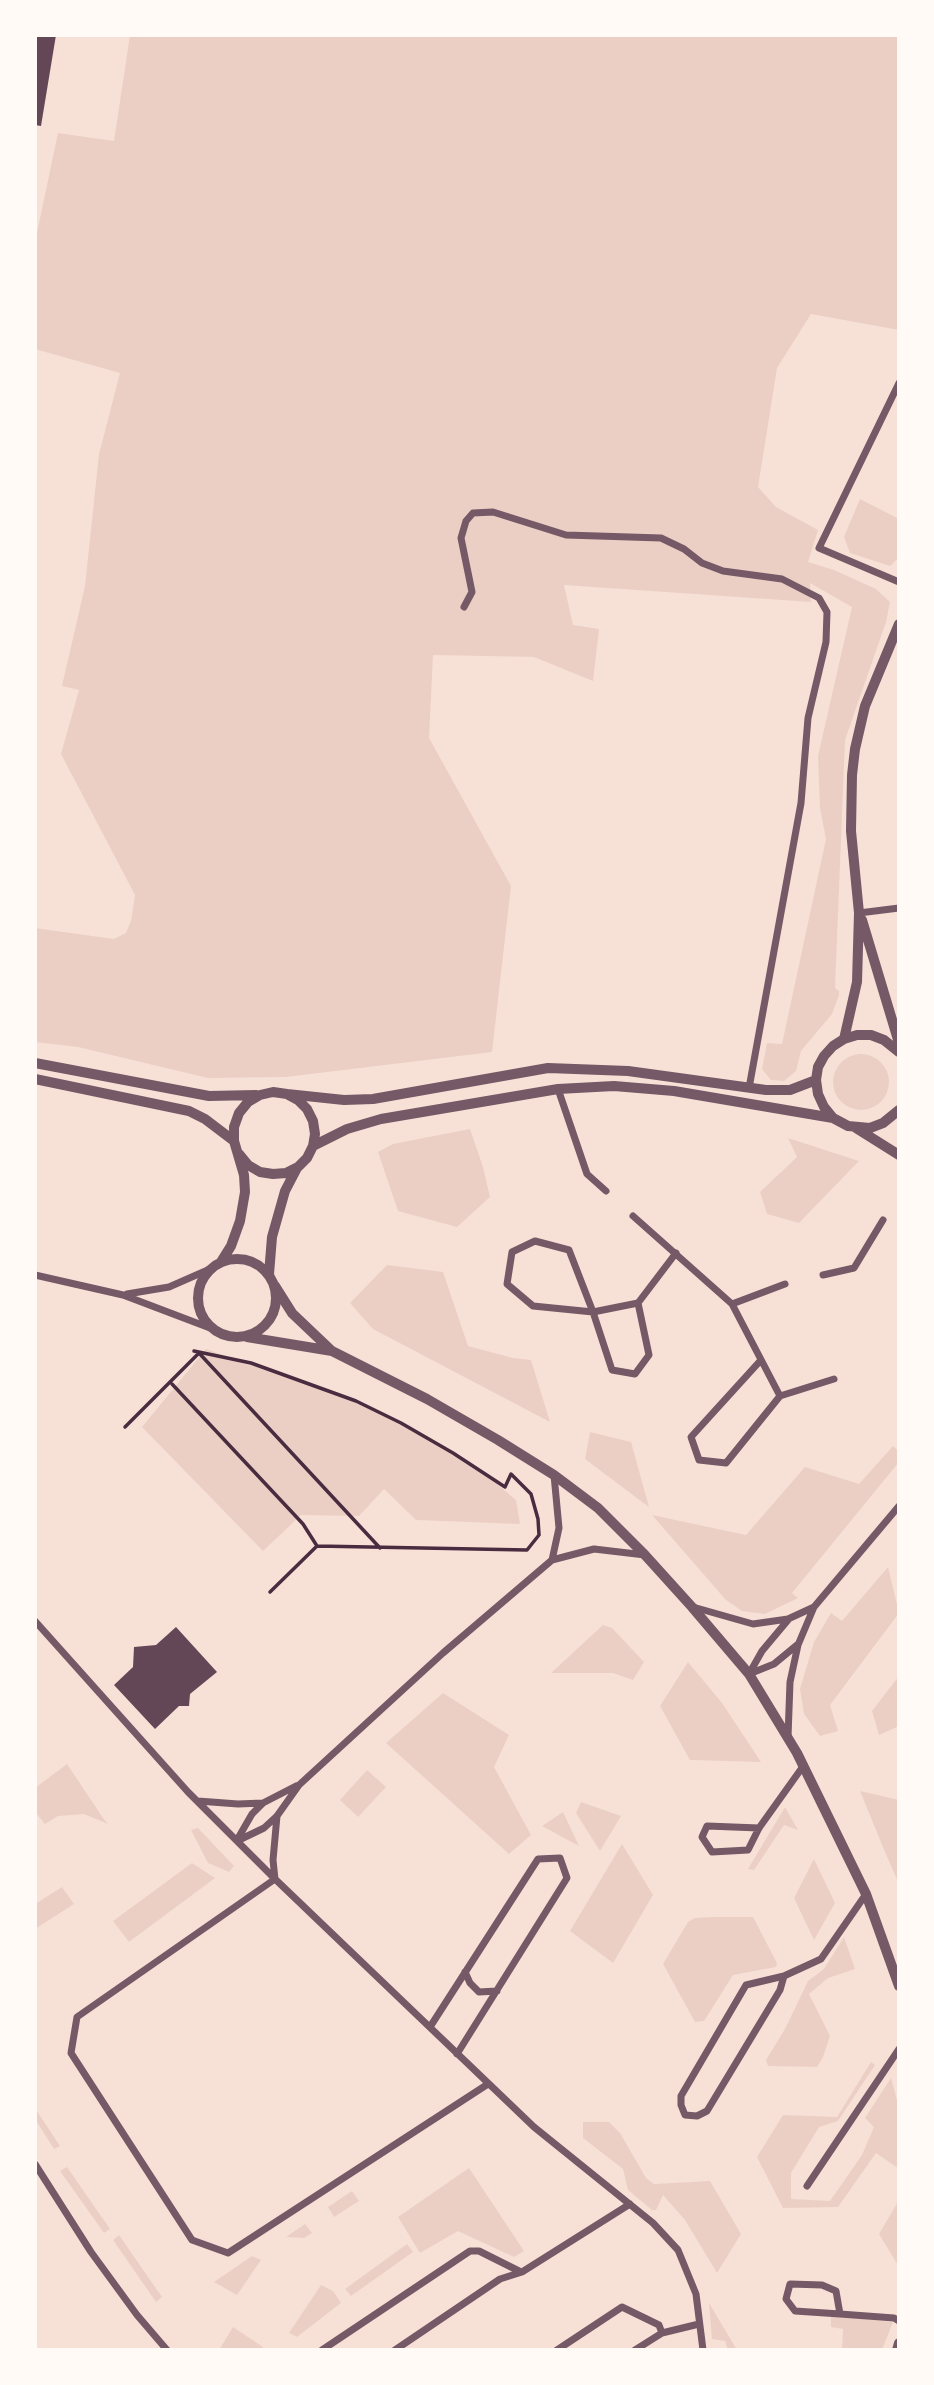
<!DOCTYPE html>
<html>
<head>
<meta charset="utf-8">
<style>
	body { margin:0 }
	#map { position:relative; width:934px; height:2385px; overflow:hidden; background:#f7e1d7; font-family:"Asap Condensed",sans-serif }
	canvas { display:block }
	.frame { position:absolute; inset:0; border:37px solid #fffaf5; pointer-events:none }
</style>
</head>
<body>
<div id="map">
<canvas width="934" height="2385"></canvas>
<div class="frame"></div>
</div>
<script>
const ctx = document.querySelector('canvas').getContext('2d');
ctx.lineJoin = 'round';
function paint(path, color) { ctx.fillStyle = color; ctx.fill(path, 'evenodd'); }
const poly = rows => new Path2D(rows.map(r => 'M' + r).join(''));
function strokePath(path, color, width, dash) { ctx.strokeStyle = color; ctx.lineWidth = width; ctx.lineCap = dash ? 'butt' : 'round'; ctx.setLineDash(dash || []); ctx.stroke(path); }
paint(poly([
	[130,35,899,35,899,330,811,314,777,368,758,487,776,507,818,530,808,562,834,570,876,589,890,602,886,622,845,740,835,988,839,991,839,995,832,1014,801,1051,796,1071,784,1081,771,1080,762,1069,767,1043,782,1044,826,839,820,808,818,756,852,607,810,583,811,602,564,585,573,625,599,629,593,681,534,657,433,655,429,738,511,886,492,1052,286,1077,208,1078,78,1047,35,1042,35,928,114,939,126,933,131,921,135,895,61,754,79,690,62,686,85,586,99,454,120,373,35,349,35,242,58,133,114,141],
	[860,499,899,519,899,557,890,566,850,553,844,537],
	'833 1082a28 28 0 1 1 56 0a28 28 0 1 1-56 0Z',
	[470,1129,483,1167,490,1197,457,1227,398,1211,378,1152,393,1144],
	[788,1138,859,1161,799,1223,767,1214,760,1192,797,1157],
	[387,1265,443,1272,468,1346,513,1358,531,1360,550,1422,373,1329,350,1303],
	[206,1349,356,1401,401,1423,485,1474,516,1500,520,1524,416,1520,384,1489,359,1516,301,1515,263,1551,142,1427],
	[590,1432,631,1442,649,1507,585,1459],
	[893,1446,899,1451,899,1462,792,1593,798,1598,765,1614,742,1611,726,1600,652,1515,746,1535,805,1467,859,1484],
	[888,1567,899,1613,830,1705,838,1731,820,1736,804,1714,800,1689,814,1642,831,1613,842,1621],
	[603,1625,612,1628,644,1662,633,1680,613,1673,551,1673],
	[688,1662,722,1703,761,1762,690,1760,660,1706],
	[899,1676,899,1726,879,1735,872,1711],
	[443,1693,509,1735,494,1767,531,1835,509,1854,386,1743],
	[67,1764,103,1818,108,1824,84,1814,58,1816,45,1824,35,1812,35,1788],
	[367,1770,386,1787,358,1817,340,1800],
	[860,1791,899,1800,899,1884,885,1852],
	[581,1802,621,1816,600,1851,576,1813],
	[785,1807,798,1830,784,1825,754,1870,748,1869],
	[563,1812,579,1846,542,1826],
	[198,1828,234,1866,229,1872,208,1863,191,1830],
	[622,1844,653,1895,613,1963,570,1931],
	[814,1859,835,1903,814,1940,794,1898],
	[192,1863,215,1878,129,1942,113,1921],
	[62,1887,74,1904,35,1929,35,1904],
	[713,1917,753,1917,777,1963,776,1967,733,1975,704,2021,695,2022,663,1964,688,1922,695,1918],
	[844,1937,855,1969,828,1978,809,1994,830,2036,823,2057,817,2067,768,2066,766,2060,785,2029,808,1981,824,1969],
	[871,2062,875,2065,838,2121,819,2127,794,2168,791,2173,791,2199,830,2201,862,2155,874,2127,865,2118,891,2078,899,2107,899,2169,876,2153,838,2207,783,2208,757,2157,783,2115,837,2117],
	[35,2108,60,2146,54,2149,35,2119],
	[583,2122,609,2122,620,2133,646,2178,654,2184,710,2181,741,2234,717,2273,685,2220,663,2195,656,2210,652,2210,628,2190,623,2169,583,2138],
	[67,2167,110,2229,104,2233,60,2171],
	[469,2168,524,2251,514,2257,458,2231,420,2253,398,2217],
	[352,2191,359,2201,334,2217,328,2207],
	[899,2200,899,2267,879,2234],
	[305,2224,312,2233,304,2238,286,2237],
	[119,2235,162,2297,156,2302,113,2240],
	[407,2244,413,2252,351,2296,345,2289],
	[252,2256,261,2260,237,2295,214,2282],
	[321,2285,333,2291,341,2303,297,2337,289,2333],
	[709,2303,737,2350,728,2350,725,2341,712,2339],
	[831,2316,893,2322,882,2350,842,2350,843,2329,831,2327],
	[233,2327,263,2347,262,2350,219,2350]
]), '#ebcfc5');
paint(poly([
	[35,35,56,35,41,126,35,125],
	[176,1627,217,1672,190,1694,189,1706,179,1706,155,1729,114,1685,133,1667,134,1647,156,1645]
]), '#644757');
strokePath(poly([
	[194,1351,251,1363,356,1401,401,1423,453,1453,505,1487,511,1474,531,1494,538,1519,539,1535,527,1550,317,1546,270,1592],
	[172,1384,303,1524,317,1546],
	[125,1427,199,1353,380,1548]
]), '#4a2c40', 3.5);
strokePath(poly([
	[899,383,819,548,899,582],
	[464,607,472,592,461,538,466,521,473,513,493,512,566,535,661,538,684,549,702,563,723,571,782,579,819,598,827,612,826,642,808,718,801,803,749,1088],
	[859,913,899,908],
	[558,1089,587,1174,606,1191],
	[633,1216,732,1304,780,1396,834,1379],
	[35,1275,123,1295,210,1328],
	[823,1275,854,1268,883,1220],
	[127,1294,169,1287,210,1269],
	[638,1303,649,1355,635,1374,612,1370,593,1312,569,1250,535,1241,512,1252,507,1284,533,1306,593,1312,638,1303,676,1253],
	[732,1304,785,1284],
	[761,1360,691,1437,699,1460,726,1463,780,1396],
	[552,1560,559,1528,554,1475],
	[693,1607,753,1624,788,1619,814,1607],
	[35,1621,188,1792,275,1879,534,2127,653,2223,678,2250,696,2294,703,2350],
	[749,1674,762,1651,788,1620],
	[749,1674,774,1664,797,1645],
	[788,1737,790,1682,798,1645,814,1607,899,1506],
	[198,1801,238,1804,263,1803],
	[277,1816,273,1860,275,1879,77,2017,71,2053,192,2240,228,2253,488,2084],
	[759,1828,707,1826,702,1837,712,1852,748,1850,759,1828,804,1765],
	[237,1840,252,1814,263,1803,296,1786],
	[237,1841,264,1828,277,1816,299,1785,443,1653,552,1560,594,1549,645,1555],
	[465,1972,470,1983,479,1992,497,1991],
	[784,1976,780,1990,707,2111,697,2116,685,2115,681,2105,681,2096,746,1985,784,1976,821,1959,866,1894],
	[430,2027,538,1859,560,1858,567,1878,457,2054],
	[35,2164,91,2252,137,2315,167,2350],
	[807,2186,899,2049],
	[840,2314,836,2291,822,2285,790,2284,786,2299,795,2311,840,2314,894,2318,899,2321],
	[322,2350,470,2251,479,2251,521,2272],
	[395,2350,500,2279,522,2272,630,2204],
	[557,2350,622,2307,659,2325,662,2333],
	[635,2350,662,2333,699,2324]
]), '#755966', 7);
strokePath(poly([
	[862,920,899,1043],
	[844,1039,857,982,859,913,851,831,852,775,855,749,865,706,899,624],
	[899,1052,884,1040,871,1035,857,1035,844,1039,833,1046,824,1056,818,1067,816,1080,818,1094,824,1107,833,1118,848,1126,870,1128,883,1123,899,1110],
	[35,1063,209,1096,256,1095],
	[35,1079,189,1111,205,1119,234,1141],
	[287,1094,344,1100,373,1099,548,1068,628,1071,766,1090,790,1090,816,1080],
	[856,1128,899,1155],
	[313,1146,347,1129,381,1119,558,1089,614,1086,674,1091,833,1118],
	'198 1298a39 39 0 1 1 78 0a39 39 0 1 1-78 0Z',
	[221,1262,231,1246,240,1221,245,1192,244,1175,234,1141,234,1127,239,1113,248,1102,260,1095,273,1092,287,1094,298,1100,307,1109,313,1121,315,1134,313,1146,307,1158,298,1167,286,1173,273,1174,260,1172,248,1165,239,1154],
	[269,1274,272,1237,285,1191,297,1168],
	[275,1286,292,1313,332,1351,427,1399,498,1440,554,1475,598,1508,645,1555,692,1607,749,1674,797,1753,866,1894,899,1986],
	[247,1337,332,1351],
	[897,2350,899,2343]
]), '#755966', 10);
</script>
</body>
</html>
